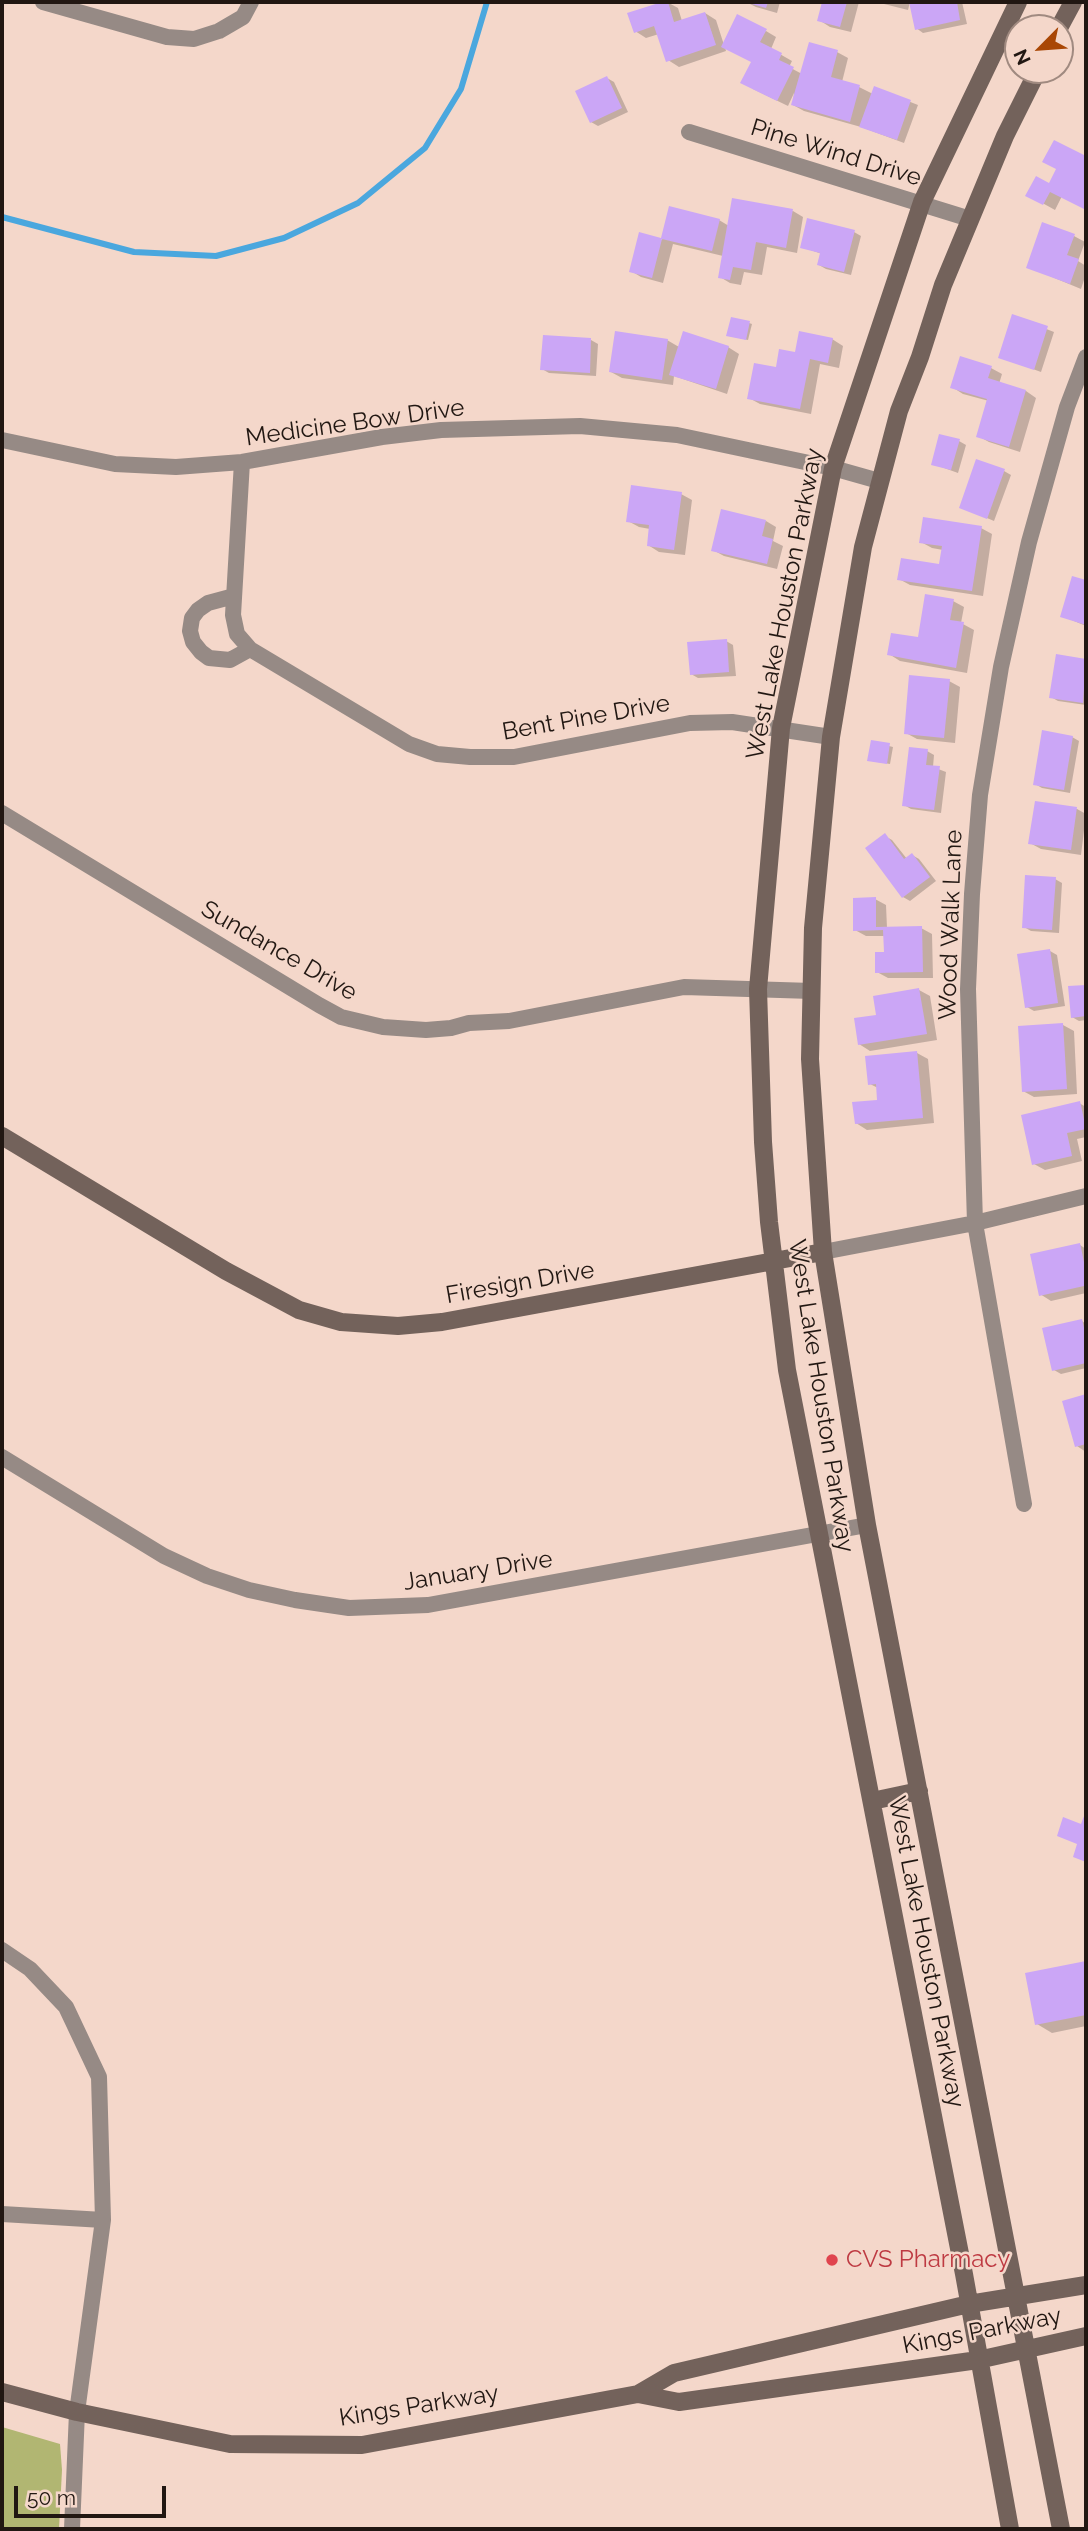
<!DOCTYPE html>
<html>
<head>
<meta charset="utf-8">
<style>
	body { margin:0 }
	#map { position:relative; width:1088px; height:2531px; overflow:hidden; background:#f4d7ca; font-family:Raleway,sans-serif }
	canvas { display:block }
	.frame { position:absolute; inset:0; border:4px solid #211712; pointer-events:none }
	.north { position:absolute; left:1004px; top:14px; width:70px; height:70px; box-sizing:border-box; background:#f4d7ca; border:2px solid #a08a80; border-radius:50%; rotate:245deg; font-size:19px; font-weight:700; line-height:28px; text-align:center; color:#211712 }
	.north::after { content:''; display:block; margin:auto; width:24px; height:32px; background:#a94705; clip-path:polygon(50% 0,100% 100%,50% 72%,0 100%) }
	.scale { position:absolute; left:14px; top:2486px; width:152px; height:32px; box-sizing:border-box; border:4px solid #211712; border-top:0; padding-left:9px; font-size:21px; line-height:24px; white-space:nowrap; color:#211712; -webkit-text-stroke:5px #f4d7ca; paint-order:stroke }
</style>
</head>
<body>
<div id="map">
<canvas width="1088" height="2531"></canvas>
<div class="frame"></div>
<div class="north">N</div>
<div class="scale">50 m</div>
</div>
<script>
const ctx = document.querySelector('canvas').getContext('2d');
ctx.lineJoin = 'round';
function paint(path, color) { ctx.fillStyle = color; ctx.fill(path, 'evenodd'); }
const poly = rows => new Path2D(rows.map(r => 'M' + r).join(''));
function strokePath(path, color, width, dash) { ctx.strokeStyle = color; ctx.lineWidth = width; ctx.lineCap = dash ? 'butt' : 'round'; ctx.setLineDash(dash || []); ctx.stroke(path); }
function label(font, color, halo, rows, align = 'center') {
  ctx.font = font + ' Raleway,sans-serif'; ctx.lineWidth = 5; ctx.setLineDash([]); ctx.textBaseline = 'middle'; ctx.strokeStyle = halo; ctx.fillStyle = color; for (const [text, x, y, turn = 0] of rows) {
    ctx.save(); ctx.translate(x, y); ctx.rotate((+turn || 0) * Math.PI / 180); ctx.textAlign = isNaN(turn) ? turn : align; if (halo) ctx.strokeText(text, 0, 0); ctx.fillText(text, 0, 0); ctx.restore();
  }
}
paint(poly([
	[2,2427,60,2444,62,2470,59,2529,2,2529]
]), '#b1b672');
paint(poly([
	[667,2,678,8,682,21,705,13,716,20,724,45,766,31,776,37,771,49,792,61,789,67,802,74,837,52,848,58,842,82,859,87,873,94,875,88,918,105,904,143,861,127,804,111,793,105,794,93,788,106,753,89,753,62,725,47,726,51,679,67,668,60,659,34,646,38,635,31,629,14],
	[746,2,780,2,777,13,756,7],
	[823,2,859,2,851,32,830,27,819,20],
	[876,2,910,2,908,10],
	[911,2,962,2,967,24,923,33,916,28],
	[607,78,614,82,628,112,598,126,591,122],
	[1055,142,1086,158,1086,209,1062,196,1055,210,1028,195,1050,185,1058,169],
	[670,208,719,220,729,226,793,211,803,217,797,253,767,247,762,275,744,272,741,285,730,283,720,277,723,256,673,244,663,283,641,277,631,271,640,234,662,240],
	[854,232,861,236,851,275,826,269,819,265,822,254,802,247],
	[1074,236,1085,242,1078,261,1086,266,1086,274,1081,289,1028,267],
	[1013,316,1054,332,1041,372,1000,357],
	[749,323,752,324,748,340,731,336],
	[832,339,843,346,839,368,820,364,811,414,760,404,749,398,777,369,796,354],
	[591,340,598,344,596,376,549,373,542,369],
	[667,340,679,347,728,347,739,354,727,394,674,376,673,385,622,378,611,372],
	[961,359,991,368,1002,374,999,384,1026,391,1036,398,1020,452,989,442,978,436,989,401,963,394,952,387],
	[959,441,966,445,958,473,933,464],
	[1004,471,1011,475,994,521,961,507],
	[681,494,692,500,685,555,659,552,648,545,650,529,639,527,628,521],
	[766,521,776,527,773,541,783,546,777,569,724,556,713,550],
	[981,528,992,534,983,596,910,585,899,579,941,566,943,550,932,548,921,542],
	[1073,578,1086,582,1086,626,1062,616],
	[953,601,964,607,961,623,974,630,967,673,900,661,889,654,919,639],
	[726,641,733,645,736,676,698,678,691,674],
	[1058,656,1086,660,1086,705,1058,701,1051,697],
	[949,681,960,687,955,743,917,739,906,733],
	[1072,737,1079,741,1070,793,1042,788,1035,784],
	[872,742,893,747,890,764,872,761],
	[927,751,934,755,933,767,946,772,941,813,911,809,904,805],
	[1037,803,1077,809,1086,814,1081,855,1041,849,1030,843],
	[885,836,892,840,907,859,912,855,919,859,936,881,910,901,903,897],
	[1055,879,1062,883,1059,933,1031,931,1024,927],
	[875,899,886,905,887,928,921,928,932,934,933,978,888,978,877,972,885,954,885,936,866,936,855,930],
	[1050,951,1057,955,1065,1006,1034,1011,1027,1007],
	[1086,986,1086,1020,1079,1021,1072,1017,1070,987],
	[919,990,930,996,937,1040,870,1051,859,1044,878,1016],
	[1063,1025,1074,1031,1077,1094,1034,1097,1023,1091],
	[917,1053,928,1059,934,1123,867,1130,856,1123,879,1101,878,1088,870,1084],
	[1079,1103,1086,1107,1086,1137,1077,1139,1082,1161,1045,1170,1034,1164],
	[1080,1245,1086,1249,1086,1293,1051,1301,1040,1294],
	[1082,1321,1086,1324,1086,1368,1061,1374,1054,1370],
	[1086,1396,1086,1452,1077,1446,1065,1402],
	[1086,1963,1086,2026,1052,2033,1037,2024,1027,1975]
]), '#0003');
strokePath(poly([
	[2,217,134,252,216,256,284,238,358,203,425,148,461,89,487,2]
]), '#4aa7de', 6);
paint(poly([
	[662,2,668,2,674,22,705,12,716,45,666,62,654,26,634,33,627,13],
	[745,2,768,2,766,8],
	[822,2,847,2,840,27,817,21],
	[909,2,957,2,960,20,915,30],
	[737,14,767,29,760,42,782,53,779,60,794,67,777,101,740,83,751,62,721,47],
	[809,42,838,50,831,77,860,85,850,122,791,105],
	[607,76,622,108,590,123,575,91],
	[874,86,911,100,897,140,859,127],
	[1054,140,1086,156,1086,210,1050,192,1043,205,1025,196,1036,176,1049,183,1056,169,1042,162],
	[732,198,793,209,786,248,756,242,751,270,733,267,730,280,718,278],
	[669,206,720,219,712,251,662,239,652,278,629,272,639,232,661,238],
	[807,218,855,230,844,272,817,265,820,253,800,248],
	[1042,222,1075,234,1067,255,1079,259,1070,284,1026,268],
	[1012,314,1048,326,1034,370,998,358],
	[731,317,750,321,746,340,726,336],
	[615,331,668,339,662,380,609,372],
	[683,331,729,346,716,389,669,375],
	[799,331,833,338,828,363,810,359,800,409,747,399,754,363,776,367,779,349,795,352],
	[543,335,591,338,590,373,540,370],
	[960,356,992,366,988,378,1026,390,1009,447,976,437,987,399,950,388],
	[939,434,960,439,951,470,931,465],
	[976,459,1005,469,987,519,959,508],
	[631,485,682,492,674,550,647,546,649,525,626,522],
	[721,509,766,520,762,536,773,539,767,564,711,551],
	[923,517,982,526,972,591,897,580,901,558,939,564,942,546,919,543],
	[1072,576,1086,580,1086,625,1060,617],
	[925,594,954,599,950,620,964,622,956,668,887,655,891,633,918,637],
	[727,639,729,672,690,675,687,642],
	[1056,654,1086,659,1083,703,1049,698],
	[909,675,950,679,944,738,904,734],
	[1042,730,1073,736,1064,790,1033,785],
	[871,740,890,743,887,764,867,761],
	[909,747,928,749,926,765,940,766,934,810,902,806],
	[1035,801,1077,807,1071,850,1028,844],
	[885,833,904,859,912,853,930,877,902,898,865,848],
	[1025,875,1056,877,1052,930,1022,928],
	[876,897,876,927,922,926,923,972,875,973,875,952,884,952,883,930,853,931,853,898],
	[1050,949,1058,1003,1025,1008,1017,954],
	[1086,985,1086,1016,1071,1018,1068,986],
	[919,988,927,1034,858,1045,854,1018,876,1015,873,996],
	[1063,1023,1067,1089,1022,1092,1018,1026],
	[917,1051,923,1118,855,1124,852,1102,877,1100,876,1084,868,1085,865,1056],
	[1080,1101,1086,1129,1067,1133,1072,1156,1032,1165,1021,1115],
	[1080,1243,1086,1272,1086,1291,1084,1286,1039,1296,1030,1254],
	[1082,1319,1086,1337,1086,1363,1052,1371,1042,1328],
	[1086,1394,1086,1444,1075,1447,1062,1401],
	[1086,1811,1086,1862,1073,1857,1077,1844,1057,1836,1063,1817,1081,1824],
	[1086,1961,1086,2015,1035,2025,1025,1973]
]), '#cba6f6');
strokePath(poly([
	[43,2,167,37,194,39,219,31,243,17,251,2],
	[689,132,970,219],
	[2,440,115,464,176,467,242,462,382,437,441,430,580,426,677,435,833,468,879,481],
	[242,462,233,615,237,634,250,649,409,744,437,754,470,757,514,757,690,723,732,722,831,737],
	[234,596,208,603,198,610,192,618,190,631,193,642,201,652,209,658,230,660,250,649],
	[2,813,319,1005,341,1017,383,1027,426,1030,451,1028,469,1023,509,1021,684,987,812,991],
	[823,1252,975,1223,1086,1196],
	[2,1457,164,1556,207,1576,249,1590,295,1600,349,1608,428,1605,867,1525],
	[1024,1504,975,1223,968,989,972,894,980,795,1001,667,1029,542,1067,407,1086,357],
	[2,1950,30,1969,66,2007,99,2077,103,2220,77,2412,72,2529],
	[2,2214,103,2220]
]), '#968a85', 16);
strokePath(poly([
	[1059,28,1073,2],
	[1038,70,1005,136,943,285,920,357,899,411,863,547,831,737,813,928,810,1059,823,1252,867,1525,1061,2529],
	[2,1136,226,1271,299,1310,341,1322,398,1326,442,1322,823,1252],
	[872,1801,919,1791],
	[2,2392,77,2412,230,2444,362,2445,638,2394,674,2373,969,2304,1086,2285],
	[638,2394,679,2402,978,2360,1086,2336],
	[1010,2529,964,2274,787,1370,769,1222,763,1142,758,989,781,728,833,468,922,202,1018,2]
]), '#73625b', 18);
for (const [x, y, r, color] of [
	[832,2260,7,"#e0444e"]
]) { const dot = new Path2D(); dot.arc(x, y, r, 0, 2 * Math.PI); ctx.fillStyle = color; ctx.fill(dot); strokePath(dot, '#f4d7ca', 2.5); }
label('24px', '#211712', '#f4d7ca', [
	["Pine Wind Drive",836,153,17],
	["Medicine Bow Drive",355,423,-8],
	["West Lake Houston Parkway",785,604,-79],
	["Bent Pine Drive",586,718,-10],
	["Wood Walk Lane",951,925,-88],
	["Sundance Drive",279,951,30],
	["Firesign Drive",520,1283,-10],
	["West Lake Houston Parkway",821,1396,81],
	["January Drive",478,1571,-9],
	["West Lake Houston Parkway",926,1952,79],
	["Kings Parkway",982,2331,-11],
	["Kings Parkway",419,2406,-9]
]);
label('24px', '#be3a42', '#f4d7ca', [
	["CVS Pharmacy",846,2260]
], 'left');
</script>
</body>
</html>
